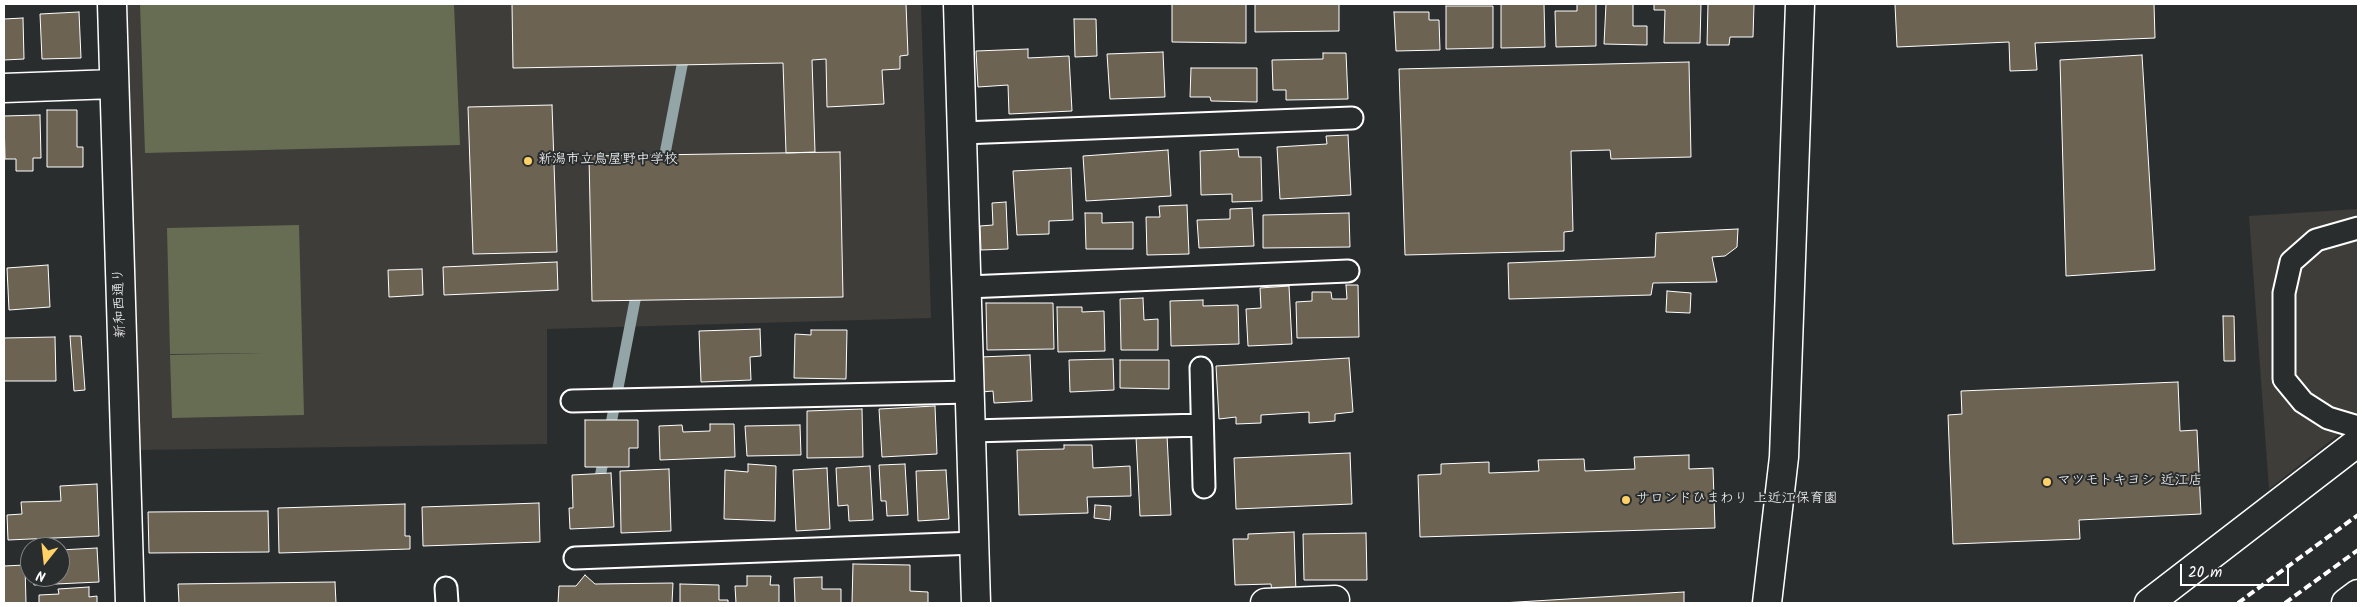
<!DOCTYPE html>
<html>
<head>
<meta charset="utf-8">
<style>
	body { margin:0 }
	#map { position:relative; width:2362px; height:607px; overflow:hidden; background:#2a2d2e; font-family:Kalam,sans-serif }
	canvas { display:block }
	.frame { position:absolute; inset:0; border:5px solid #fff; pointer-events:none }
	.north { position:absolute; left:20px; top:537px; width:50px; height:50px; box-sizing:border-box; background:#2a2d2e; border:1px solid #7f8182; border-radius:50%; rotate:196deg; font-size:14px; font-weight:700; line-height:20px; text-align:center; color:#fff }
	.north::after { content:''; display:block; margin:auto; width:18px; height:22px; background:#ffd166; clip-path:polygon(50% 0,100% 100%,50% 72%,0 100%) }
	.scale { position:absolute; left:2180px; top:564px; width:109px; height:22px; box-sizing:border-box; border:2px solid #fff; border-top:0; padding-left:6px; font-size:15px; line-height:18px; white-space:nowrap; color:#fff; -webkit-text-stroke:4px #2a2d2e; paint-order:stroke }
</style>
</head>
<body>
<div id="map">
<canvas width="2362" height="607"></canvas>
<div class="frame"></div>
<div class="north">N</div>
<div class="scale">20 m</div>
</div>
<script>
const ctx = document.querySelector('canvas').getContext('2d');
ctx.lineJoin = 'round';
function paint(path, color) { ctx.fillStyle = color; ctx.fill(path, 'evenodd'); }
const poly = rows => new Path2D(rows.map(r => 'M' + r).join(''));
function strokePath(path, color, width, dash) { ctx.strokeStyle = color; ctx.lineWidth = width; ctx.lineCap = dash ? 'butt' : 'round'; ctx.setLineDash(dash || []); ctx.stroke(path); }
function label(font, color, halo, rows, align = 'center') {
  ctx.font = font + ' Kalam,"Klee One",sans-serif'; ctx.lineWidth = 4; ctx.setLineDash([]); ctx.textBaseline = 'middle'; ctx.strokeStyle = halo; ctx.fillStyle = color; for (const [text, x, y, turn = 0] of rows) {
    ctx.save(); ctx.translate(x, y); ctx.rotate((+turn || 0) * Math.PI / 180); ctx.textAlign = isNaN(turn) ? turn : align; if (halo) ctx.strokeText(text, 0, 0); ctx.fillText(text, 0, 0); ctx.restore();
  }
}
paint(poly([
	[125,4,921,4,931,318,547,329,547,444,138,450],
	[2358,209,2358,419,2269,489,2249,216]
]), '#3e3d39');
paint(poly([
	[140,4,454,4,460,145,145,153],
	[299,225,304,415,172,418,170,355,264,353,170,354,167,228]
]), '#666d53');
strokePath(poly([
	[662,169,685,50],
	[609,434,638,285],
	[598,487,605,452]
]), '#93a5a7', 11);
const building = poly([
	[512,4,906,4,908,55,900,56,900,69,882,70,884,104,827,107,826,59,812,60,815,152,786,153,783,63,513,68,512,4],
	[1172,4,1246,4,1246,43,1172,42,1172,4],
	[1255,4,1339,4,1339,31,1255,32,1255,4],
	[1501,4,1544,4,1545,47,1501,48,1501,4],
	[1577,4,1596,4,1596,46,1556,47,1555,11,1577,11,1577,4],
	[1606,4,1633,4,1633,26,1647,26,1647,45,1604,44,1606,4],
	[1654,4,1701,4,1700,43,1664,43,1665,10,1654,10,1654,4],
	[1708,4,1754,4,1753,37,1730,37,1729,45,1707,45,1708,4],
	[1895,4,2154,4,2155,38,2035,43,2037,70,2010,71,2009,42,1897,47,1895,4],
	[1446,6,1493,6,1493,48,1446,49,1446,6],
	[79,12,81,58,42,59,40,14,79,12],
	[1394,12,1429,12,1429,20,1439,20,1440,50,1396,51,1394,12],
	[23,18,24,59,4,60,4,19,23,18],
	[1074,19,1096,19,1097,56,1075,57,1074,19],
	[1028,49,1028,58,1069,56,1072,111,1009,114,1008,85,978,87,976,51,1028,49],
	[1163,52,1165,97,1110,99,1107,54,1163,52],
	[1323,53,1346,53,1348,99,1286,100,1286,90,1273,90,1272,60,1323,59,1323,53],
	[2142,55,2155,270,2066,276,2060,60,2142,55],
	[1689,62,1691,157,1611,159,1610,150,1571,151,1573,231,1564,232,1564,251,1405,255,1399,69,1689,62],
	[1191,68,1257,68,1257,102,1211,101,1210,97,1190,97,1191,68],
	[552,105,557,252,473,254,468,107,552,105],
	[47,110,77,110,77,147,83,147,83,167,47,167,47,110],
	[40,115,41,158,33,158,33,171,16,171,16,159,5,159,4,116,40,115],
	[1348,135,1351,195,1280,199,1277,147,1327,144,1326,136,1348,135],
	[1238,149,1239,157,1261,157,1262,201,1232,202,1232,194,1201,195,1200,151,1238,149],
	[1168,150,1171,196,1086,201,1083,156,1168,150],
	[840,152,843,297,592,301,589,156,840,152],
	[1071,168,1073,220,1049,221,1049,234,1017,235,1013,171,1071,168],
	[1006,202,1008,249,981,250,980,226,993,225,992,203,1006,202],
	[1187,205,1189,254,1147,255,1146,217,1160,217,1159,206,1187,205],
	[1252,208,1254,246,1199,248,1197,220,1230,219,1230,209,1252,208],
	[1085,213,1102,213,1102,223,1133,222,1133,249,1086,249,1085,213],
	[1349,213,1350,247,1263,248,1263,215,1349,213],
	[1738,229,1737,247,1725,256,1712,257,1717,282,1653,283,1651,295,1509,299,1508,263,1655,257,1656,233,1738,229],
	[557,262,558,290,444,295,443,267,557,262],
	[48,265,50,307,9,310,7,268,48,265],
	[422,269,423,295,389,297,388,270,422,269],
	[1346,285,1358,285,1359,337,1297,338,1296,302,1312,301,1312,292,1331,292,1332,299,1347,299,1346,285],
	[1289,286,1292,344,1248,346,1246,309,1261,308,1260,288,1289,286],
	[1667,291,1691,293,1690,313,1666,312,1667,291],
	[1143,298,1144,320,1158,319,1158,350,1121,350,1120,299,1143,298],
	[1203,300,1203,306,1238,305,1239,344,1171,346,1170,301,1203,300],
	[986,303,1053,303,1054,349,987,350,986,303],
	[1057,307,1082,307,1082,312,1104,311,1105,351,1058,352,1057,307],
	[2223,316,2234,316,2235,361,2224,361,2223,316],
	[760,329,761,356,750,357,751,380,701,382,699,331,760,329],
	[811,330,847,330,846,379,794,378,795,334,811,335,811,330],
	[70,336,81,336,85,390,74,391,70,336],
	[55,337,56,381,4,381,4,338,55,337],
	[1030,355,1032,401,994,403,993,391,982,392,980,357,1030,355],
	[1349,358,1353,412,1335,414,1335,421,1309,423,1309,412,1261,415,1261,423,1236,424,1236,417,1219,419,1216,366,1349,358],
	[1113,359,1114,390,1070,392,1069,360,1113,359],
	[1120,360,1169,360,1169,389,1120,388,1120,360],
	[2178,382,2180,431,2197,430,2201,514,2079,520,2080,539,1953,544,1948,415,1962,414,1961,391,2178,382],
	[935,406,937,454,882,457,879,409,935,406],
	[862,409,863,457,807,458,807,411,862,409],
	[585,420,638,420,638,448,629,448,629,467,585,467,585,420],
	[710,424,734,424,735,457,660,460,659,426,682,425,683,432,710,431,710,424],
	[800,425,801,455,747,456,745,426,800,425],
	[1167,435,1171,515,1140,516,1136,437,1167,435],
	[1064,445,1092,445,1093,468,1130,466,1131,496,1087,497,1088,513,1019,515,1017,450,1064,449,1064,445],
	[1350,453,1352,504,1236,509,1234,458,1350,453],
	[1689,455,1689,469,1713,468,1715,528,1420,537,1418,475,1441,474,1441,464,1489,462,1489,473,1539,471,1538,460,1584,459,1585,471,1635,469,1634,457,1689,455],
	[748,464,776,466,775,521,724,519,725,470,748,472,748,464],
	[905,464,908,515,887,516,886,501,881,501,879,465,905,464],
	[870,466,873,520,849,521,848,505,838,506,836,468,870,466],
	[827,468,830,529,796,531,793,470,827,468],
	[669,469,671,531,621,533,620,471,669,469],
	[946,470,949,519,918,521,916,471,946,470],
	[611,473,614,527,570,529,569,508,573,508,572,475,611,473],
	[97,484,99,536,8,540,7,515,22,514,21,502,61,501,60,486,97,484],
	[539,503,540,542,423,546,422,507,539,503],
	[405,504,405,536,410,536,410,549,279,553,278,508,405,504],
	[1095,505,1111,506,1110,520,1094,518,1095,505],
	[268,511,269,552,149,553,148,512,268,511],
	[1294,532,1296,593,1272,594,1271,584,1235,585,1233,539,1248,539,1248,534,1294,532],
	[1366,533,1367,580,1304,580,1303,534,1366,533],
	[97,548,99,582,34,585,33,577,60,577,60,550,97,548],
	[853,564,910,565,910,591,928,592,928,603,950,603,852,603,853,564],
	[25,565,26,603,4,603,4,566,25,565],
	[585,575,595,584,673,583,672,603,558,603,559,586,576,586,585,575],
	[747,576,771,576,770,585,779,585,779,603,736,603,735,586,747,586,747,576],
	[822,577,822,589,841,589,841,603,795,603,794,578,822,577],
	[335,582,336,603,179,603,178,584,335,582],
	[680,584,719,585,719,600,728,600,728,603,680,603,680,584],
	[89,587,89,597,97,596,97,603,39,603,39,595,59,594,58,589,89,587],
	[1684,592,1684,603,1501,603,1684,592]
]);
paint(building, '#6c6353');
strokePath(building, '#fff', 1);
const service = poly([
	[962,133,1352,118],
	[2358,228,2316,240,2291,262,2284,293,2284,379,2303,402,2328,418,2358,427],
	[967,287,1348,271],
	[1201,368,1204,487],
	[572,401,970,392],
	[971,431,1202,425],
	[575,558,975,543],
	[446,588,447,603]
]);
const minor = poly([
	[112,4,130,603],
	[958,4,976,603],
	[4,88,114,84],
	[1265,603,1335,600],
	[2149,603,2358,442],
	[2346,603,2358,594]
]);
const tertiary = poly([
	[1767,603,1784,457,1800,4]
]);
strokePath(service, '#fff', 25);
strokePath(minor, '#fff', 31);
strokePath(tertiary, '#fff', 31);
strokePath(service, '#2a2d2e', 21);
strokePath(minor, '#2a2d2e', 28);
strokePath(tertiary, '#2a2d2e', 28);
strokePath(poly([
	[2238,603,2358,515],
	[2285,603,2358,550]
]), '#fff', 4, [8, 4]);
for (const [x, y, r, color] of [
	[528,161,5,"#ffd166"],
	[2047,482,5,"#ffd166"],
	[1626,500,5,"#ffd166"]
]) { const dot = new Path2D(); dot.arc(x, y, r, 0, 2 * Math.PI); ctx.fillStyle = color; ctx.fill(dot); strokePath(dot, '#2a2d2e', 2); }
label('14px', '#fff', '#2a2d2e', [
	["新潟市立鳥屋野中学校",538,161],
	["マツモトキヨシ 近江店",2057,482],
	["サロンドひまわり 上近江保育園",1636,500]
], 'left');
label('14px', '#fff', '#2a2d2e', [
	["新和西通り",121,303,-92]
]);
</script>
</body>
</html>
